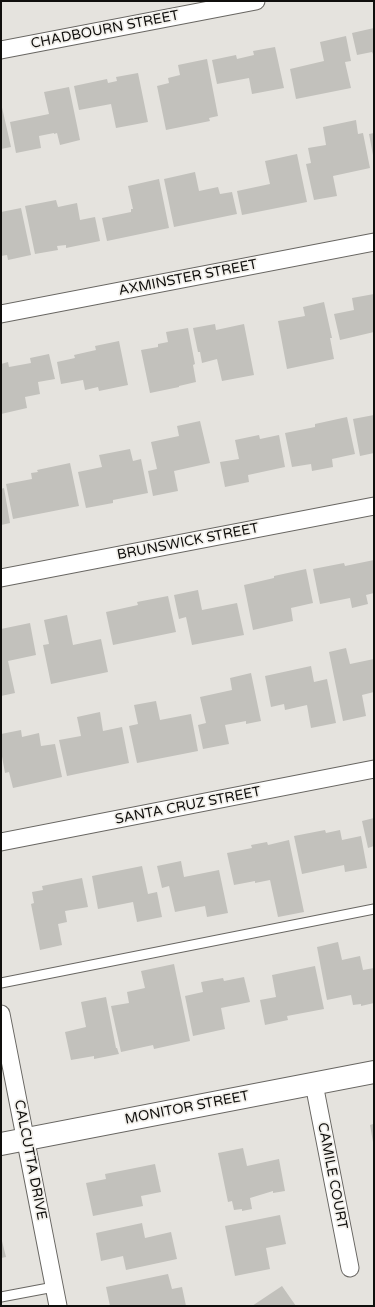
<!DOCTYPE html>
<html>
<head>
<meta charset="utf-8">
<style>
	body { margin:0 }
	#map { position:relative; width:375px; height:1307px; overflow:hidden; background:#e5e3de; font-family:"Varela Round",sans-serif }
	canvas { display:block }
	.frame { position:absolute; inset:0; border:2px solid #100f0d; pointer-events:none }
</style>
</head>
<body>
<div id="map">
<canvas width="375" height="1307"></canvas>
<div class="frame"></div>
</div>
<script>
const ctx = document.querySelector('canvas').getContext('2d');
ctx.lineJoin = 'round';
function paint(path, color) { ctx.fillStyle = color; ctx.fill(path, 'evenodd'); }
const poly = rows => new Path2D(rows.map(r => 'M' + r).join(''));
function strokePath(path, color, width, dash) { ctx.strokeStyle = color; ctx.lineWidth = width; ctx.lineCap = dash ? 'butt' : 'round'; ctx.setLineDash(dash || []); ctx.stroke(path); }
function label(font, color, halo, rows, align = 'center') {
  ctx.font = font + ' "Varela Round",sans-serif'; ctx.lineWidth = 3.5; ctx.setLineDash([]); ctx.textBaseline = 'middle'; ctx.strokeStyle = halo; ctx.fillStyle = color; for (const [text, x, y, turn = 0] of rows) {
    ctx.save(); ctx.translate(x, y); ctx.rotate((+turn || 0) * Math.PI / 180); ctx.textAlign = isNaN(turn) ? turn : align; if (halo) ctx.strokeText(text, 0, 0); ctx.fillText(text, 0, 0); ctx.restore();
  }
}
paint(poly([
	[374,28,374,56,372,52,357,55,352,33],
	[346,36,351,61,345,62,351,88,296,99,290,69,324,61,320,42],
	[275,47,284,88,252,94,249,78,217,84,212,60,236,55,237,59,254,55,253,51],
	[207,59,218,116,209,118,210,121,166,130,157,86,169,83,168,78,180,75,178,65],
	[138,73,148,122,116,128,111,104,79,110,74,86,107,79,108,83,117,81,116,77],
	[69,87,80,140,60,145,57,133,54,134,54,133,39,136,41,148,16,153,10,122,49,114,44,92],
	[1,103,11,147,1,149],
	[356,120,358,134,363,133,370,168,333,176,337,196,314,200,306,164,311,163,308,148,326,145,323,127],
	[374,133,374,155,373,155,369,134],
	[297,154,307,202,242,215,237,191,270,184,265,161],
	[195,172,199,191,218,187,220,194,232,192,237,214,174,227,164,179],
	[159,179,169,228,107,241,102,218,131,212,131,209,133,209,128,186],
	[56,200,58,207,77,203,80,220,95,217,100,241,66,248,66,245,57,246,58,250,35,254,25,206],
	[21,208,31,255,8,260,7,255,1,256,1,212],
	[374,294,374,332,340,340,334,314,354,310,352,298],
	[324,302,332,338,330,338,334,359,287,369,278,321,305,316,303,307],
	[215,324,216,330,244,324,254,375,222,381,217,359,202,363,200,352,198,352,193,328],
	[188,328,195,364,193,365,196,382,179,386,179,387,150,393,141,350,158,347,158,344,168,342,166,332],
	[119,341,128,385,99,391,98,387,85,390,83,380,61,384,57,362,75,358,74,355,96,350,95,346],
	[49,354,55,379,38,382,40,394,25,397,27,408,1,414,1,364,8,362,9,367,31,363,30,358],
	[374,415,374,453,360,456,353,419],
	[347,417,355,454,332,459,333,467,312,471,311,464,292,467,285,433,315,427,315,424],
	[200,421,210,463,174,471,178,491,153,496,148,471,157,469,151,442,179,436,177,426],
	[259,435,260,439,279,435,285,467,248,475,249,482,225,487,220,462,239,459,235,440],
	[130,449,133,461,141,459,148,493,113,500,113,503,86,508,78,472,102,467,99,455],
	[70,463,79,506,13,519,6,484,32,479,31,473,38,472,37,470],
	[4,488,10,523,1,525,1,489],
	[374,560,374,593,366,595,368,604,352,608,350,598,320,604,313,569,344,563,345,566],
	[306,569,313,603,291,608,293,621,253,630,244,585,274,578,274,576],
	[198,590,202,610,237,603,244,635,192,645,186,617,179,619,174,595],
	[168,596,176,632,113,645,106,612,138,605,137,602],
	[67,615,73,645,101,639,108,672,51,684,43,645,49,644,44,620],
	[30,623,36,655,8,661,15,693,1,696,1,629],
	[346,648,350,664,374,659,374,692,362,695,366,716,343,721,329,652],
	[311,666,314,682,327,679,336,723,311,728,307,705,285,710,284,704,271,707,265,676],
	[251,673,261,721,246,724,246,721,225,725,229,744,203,749,198,725,206,723,200,697,232,690,230,678],
	[156,701,160,720,191,714,198,751,137,763,129,726,138,724,134,705],
	[100,712,103,731,122,727,129,763,67,776,59,740,81,736,77,717],
	[21,730,22,737,39,733,41,746,55,744,62,777,13,788,9,772,5,773,1,751,1,734],
	[374,818,374,846,368,848,362,821],
	[325,830,326,833,340,830,342,840,361,836,367,868,345,872,344,865,302,874,294,836],
	[289,840,304,912,278,917,270,880,255,883,255,881,234,885,227,853,252,848,251,845,267,842,268,845],
	[181,861,184,877,219,870,228,913,207,917,205,906,175,912,169,886,162,888,157,866],
	[142,866,148,894,157,892,162,917,137,922,133,902,98,909,92,876],
	[82,878,88,907,65,911,67,922,58,924,62,945,40,950,31,904,34,903,32,892,43,890,42,886],
	[338,942,342,960,360,956,363,970,374,968,374,1003,361,1006,361,1004,353,1005,351,995,327,1000,317,947],
	[174,964,190,1041,154,1049,153,1045,121,1052,111,1006,129,1003,127,992,145,988,141,971],
	[315,966,324,1009,287,1016,288,1020,265,1025,260,1000,276,997,272,975],
	[244,977,250,1002,221,1008,225,1029,193,1036,185,996,203,992,201,982,223,978,224,981],
	[106,997,116,1048,117,1048,119,1054,94,1059,94,1056,71,1060,65,1032,86,1027,81,1002],
	[373,1124,374,1127,373,1142,370,1125],
	[243,1148,247,1166,279,1159,285,1191,273,1193,273,1191,250,1198,252,1209,242,1211,242,1209,234,1210,232,1201,228,1202,218,1153],
	[155,1164,161,1192,141,1196,143,1206,93,1216,86,1183,106,1179,105,1174],
	[280,1215,286,1244,266,1248,270,1269,235,1276,225,1226],
	[142,1223,145,1238,171,1232,177,1259,126,1270,123,1256,101,1261,96,1233],
	[1,1237,6,1257,1,1258],
	[168,1274,172,1289,182,1287,186,1306,110,1306,106,1287],
	[282,1286,296,1306,252,1306]
]), '#c2c1bc');
const lane = poly([
	[1,983,374,909],
	[1,1297,54,1287]
]);
const street = poly([
	[1,50,256,1],
	[1,314,374,242],
	[1,578,374,506],
	[1,842,374,769],
	[1,1014,58,1306],
	[314,1084,350,1268]
]);
const secondary = poly([
	[1,1144,374,1072]
]);
strokePath(lane, '#686662', 11);
strokePath(street, '#686662', 19);
strokePath(secondary, '#686662', 24);
strokePath(lane, '#fff', 9);
strokePath(street, '#fff', 17);
strokePath(secondary, '#fff', 22);
label('14px', '#100f0d', '#f2f0eb', [
	["CHADBOURN STREET",105,30,-11],
	["AXMINSTER STREET",188,278,-11],
	["BRUNSWICK STREET",188,542,-11],
	["SANTA CRUZ STREET",188,806,-11],
	["MONITOR STREET",187,1108,-11],
	["CALCUTTA DRIVE",30,1160,79],
	["CAMILE COURT",332,1176,79]
]);
</script>
</body>
</html>
